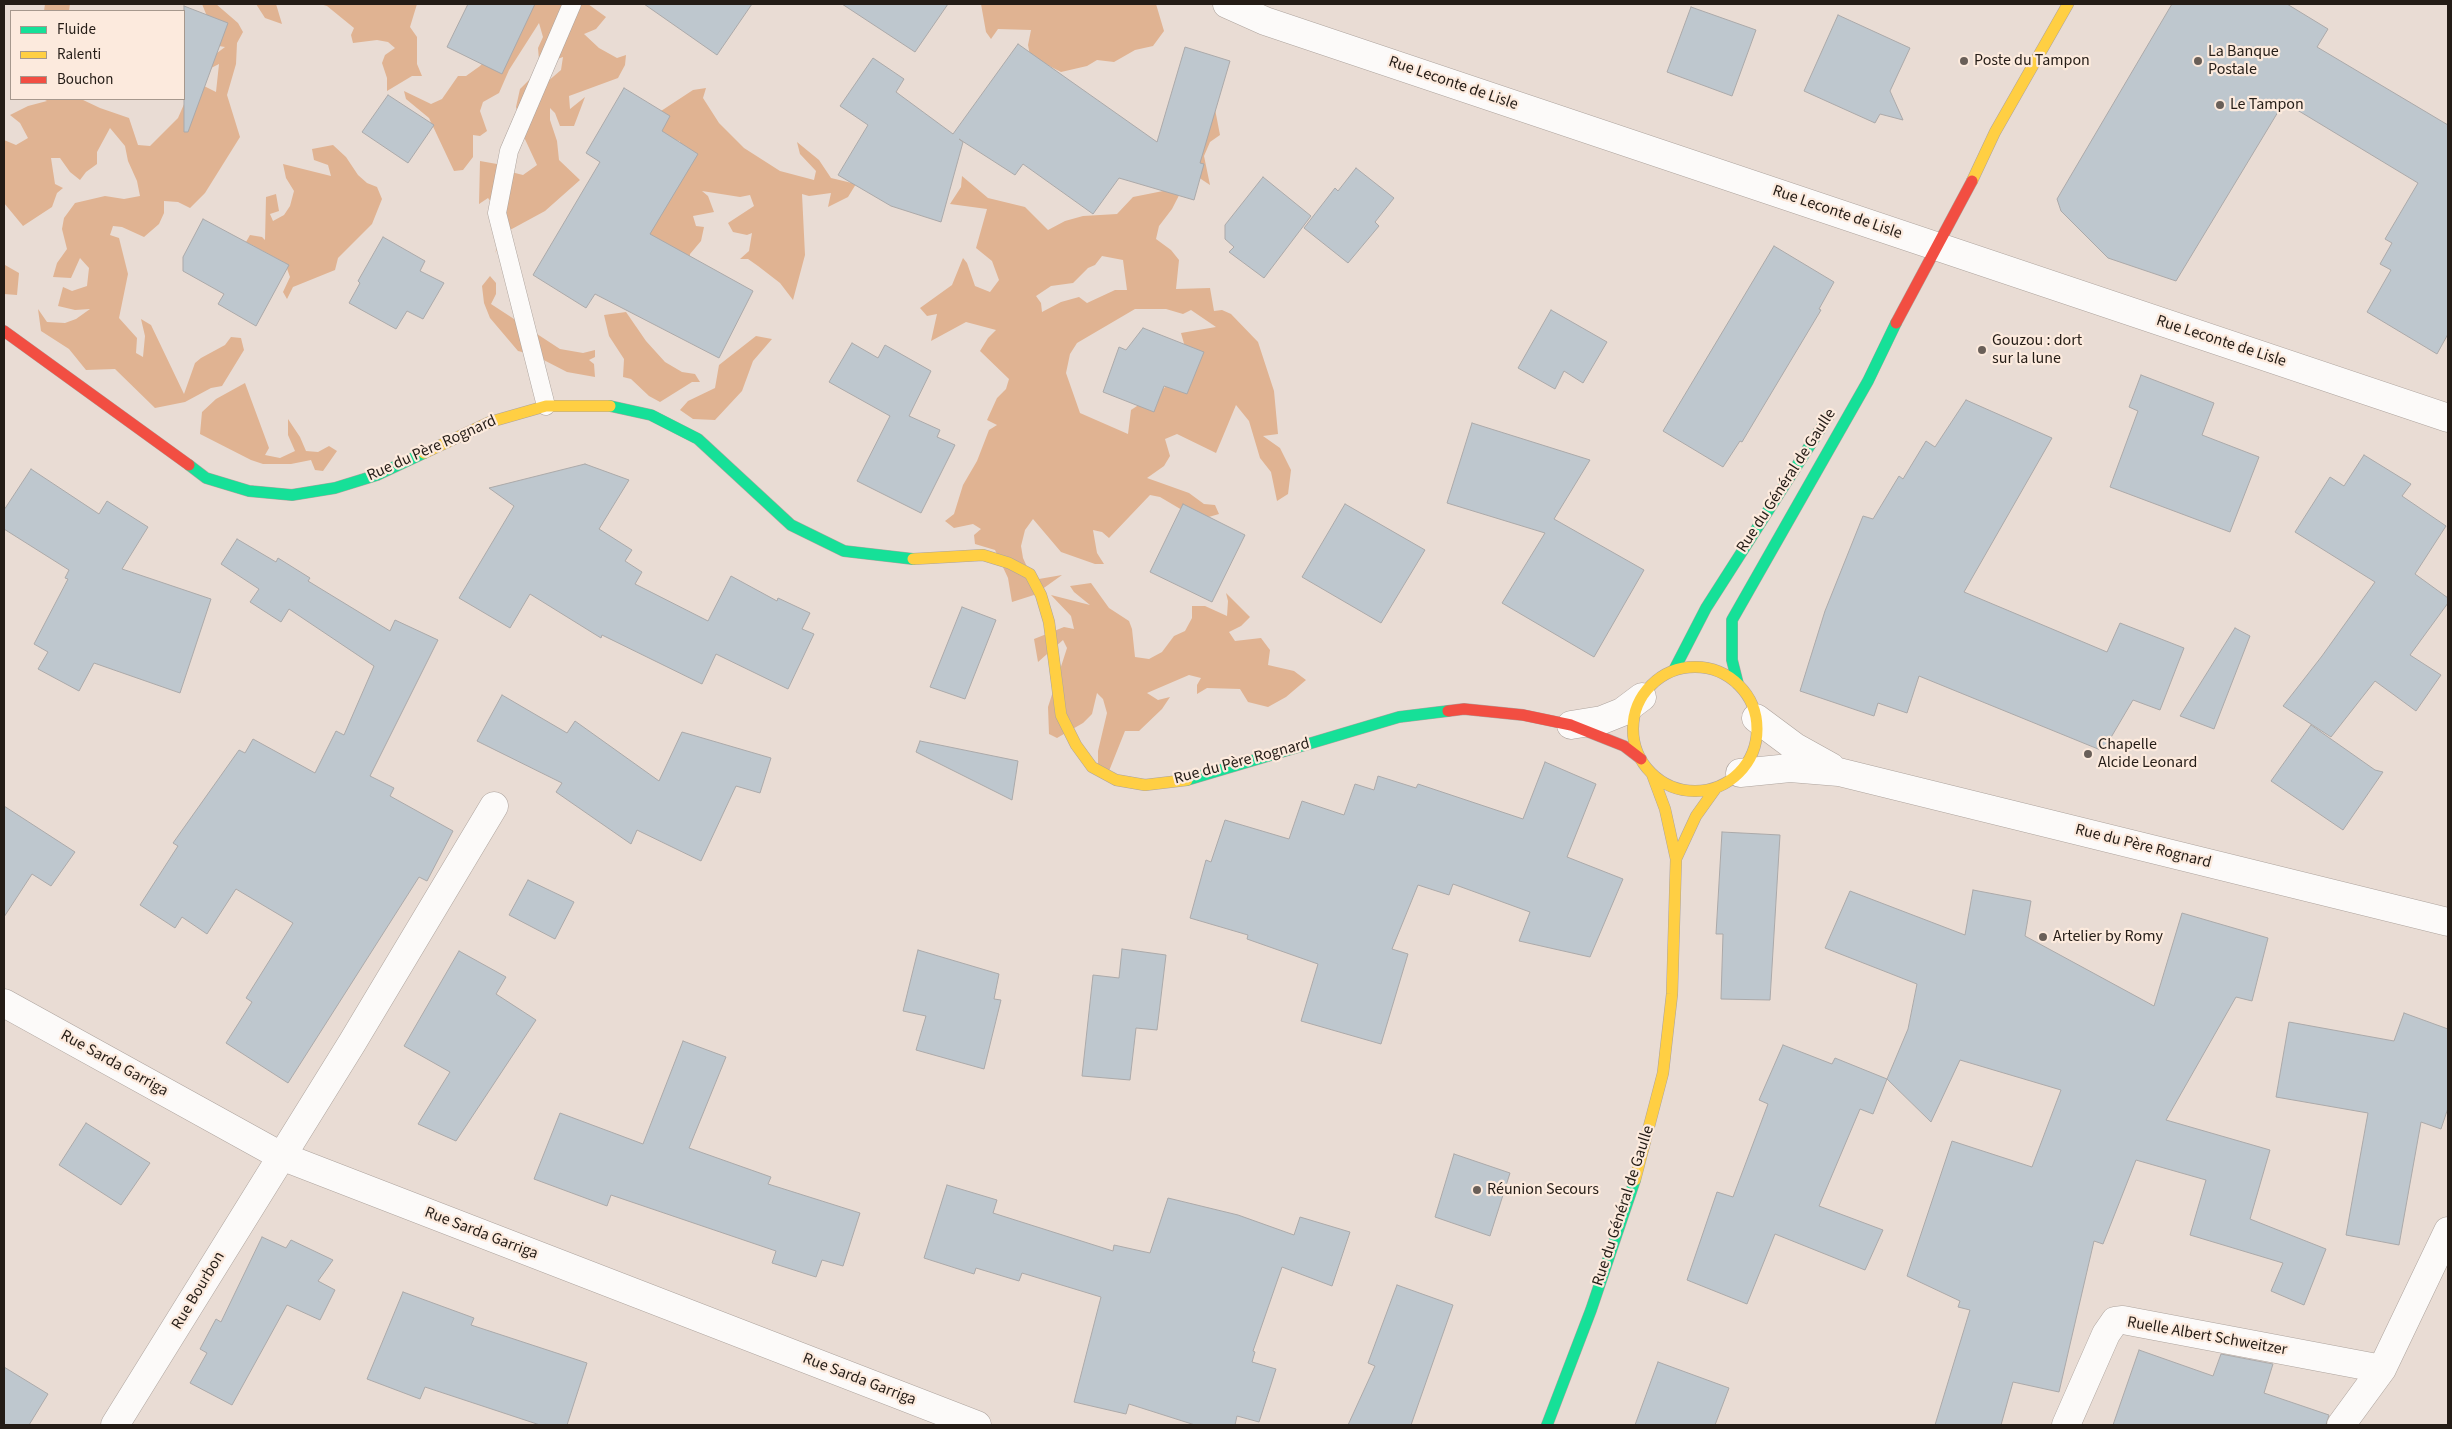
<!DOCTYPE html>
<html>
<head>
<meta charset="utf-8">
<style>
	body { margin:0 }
	#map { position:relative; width:2452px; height:1429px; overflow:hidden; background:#e9dcd4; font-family:"Source Sans 3",sans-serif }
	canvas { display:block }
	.frame { position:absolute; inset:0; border:5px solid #241c16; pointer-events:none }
	.legend { position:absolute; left:10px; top:10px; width:175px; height:90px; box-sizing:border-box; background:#fceadd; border:1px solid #a6988d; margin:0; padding:6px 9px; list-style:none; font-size:15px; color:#241c16 }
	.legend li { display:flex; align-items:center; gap:10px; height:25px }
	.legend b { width:25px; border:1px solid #a6988d }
</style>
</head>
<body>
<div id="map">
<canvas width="2452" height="1429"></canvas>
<div class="frame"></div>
<ul class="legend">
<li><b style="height:6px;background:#16e098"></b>Fluide</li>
<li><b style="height:6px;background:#ffcf43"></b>Ralenti</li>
<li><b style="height:6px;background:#f24e42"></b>Bouchon</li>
</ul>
</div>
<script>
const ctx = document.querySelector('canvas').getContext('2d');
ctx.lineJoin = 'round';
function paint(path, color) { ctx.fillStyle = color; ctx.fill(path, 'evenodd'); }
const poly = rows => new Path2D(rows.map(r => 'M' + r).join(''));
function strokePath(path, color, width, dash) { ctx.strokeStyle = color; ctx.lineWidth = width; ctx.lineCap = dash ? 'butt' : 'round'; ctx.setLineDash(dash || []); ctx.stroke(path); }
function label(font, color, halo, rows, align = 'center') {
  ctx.font = font + ' "Source Sans 3",sans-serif'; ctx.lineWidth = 4.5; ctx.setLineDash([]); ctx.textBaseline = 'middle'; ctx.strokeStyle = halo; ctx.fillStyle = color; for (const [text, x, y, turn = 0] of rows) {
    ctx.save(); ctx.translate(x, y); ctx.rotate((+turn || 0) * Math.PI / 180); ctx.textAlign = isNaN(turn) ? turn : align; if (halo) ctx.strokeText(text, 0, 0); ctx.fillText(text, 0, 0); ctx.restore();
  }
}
paint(poly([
	[45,4,70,4,69,11,44,11],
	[202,4,216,4,238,23,243,32,237,43,236,64,227,95,240,137,205,193,190,208,178,202,164,201,164,213,159,224,144,237,122,227,113,226,110,235,119,238,128,274,119,318,137,338,136,353,143,357,145,336,141,319,151,325,184,394,195,363,201,358,225,345,231,337,241,338,244,350,222,386,211,388,185,402,155,408,115,369,86,370,69,349,41,331,38,309,47,322,65,323,76,319,90,309,75,310,58,306,63,287,72,291,87,286,89,268,80,258,71,278,53,277,57,263,67,249,62,229,64,218,75,203,105,196,124,199,140,196,137,181,128,161,125,146,110,128,97,152,97,164,86,172,80,180,70,172,60,158,51,158,55,184,63,188,57,193,52,207,23,226,4,203,4,140,16,145,28,138,20,123,10,115,28,106,47,101,43,99,81,99,100,108,129,118,138,145,150,146,178,118,191,88,204,86,216,92,219,64,205,71,205,62,225,47,219,46],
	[256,4,276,4,282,24,265,18],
	[320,4,417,4,410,27,417,37,417,64,422,76,412,76,387,91,387,78,382,63,385,55,395,48,388,42,377,40,353,43,351,35,354,28,327,6],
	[523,4,588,4,606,17,596,29,584,34,599,48,617,58,626,55,625,65,618,78,569,96,570,109,585,97,574,126,560,126,555,113,550,108,550,120,557,141,559,160,580,180,545,211,510,230,495,253,498,246,497,210,488,198,479,204,480,161,497,164,511,172,523,175,537,165,523,135,516,107,520,89,531,78,547,82,561,70,563,57,552,61,539,60,538,48,543,37,539,23,509,70,499,93,483,102,480,111,487,131,480,136,473,135,473,157,463,170,454,171,429,118,406,99,404,91,431,104,442,99,458,76,466,76,480,66,528,12],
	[981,4,1156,4,1164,31,1153,46,1135,50,1114,62,1097,60,1087,66,1061,72,1030,56,1028,45,1031,30,998,29,991,39,986,32],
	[706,88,703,98,719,123,744,148,780,171,814,180,816,171,800,154,797,142,819,160,831,178,856,184,848,197,828,207,831,193,809,196,802,194,805,255,793,300,780,283,758,266,748,259,740,259,749,251,752,233,747,235,733,232,728,223,754,206,750,195,740,197,702,191,708,196,714,212,693,216,696,226,704,227,701,241,690,254,690,264,627,228,680,141,656,139,661,111,693,90],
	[1214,104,1220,135,1210,142,1204,156,1210,185,1195,175,1192,170,1172,209,1159,226,1156,239,1171,250,1179,260,1176,289,1210,288,1214,311,1222,310,1231,314,1258,342,1274,391,1278,434,1263,436,1280,448,1291,470,1288,494,1277,501,1271,472,1260,458,1249,421,1236,405,1216,453,1177,434,1165,439,1170,456,1164,466,1147,478,1189,493,1204,504,1215,505,1219,514,1202,519,1194,517,1160,497,1150,495,1109,538,1102,532,1093,530,1097,553,1104,564,1095,564,1061,552,1033,519,1025,530,1021,546,1023,558,1033,580,1062,575,1034,595,1012,602,1008,578,995,550,975,544,974,535,981,529,973,524,954,528,945,521,954,514,963,485,977,461,989,430,997,425,987,420,997,398,1006,389,1009,379,980,351,988,338,996,330,966,322,931,341,937,314,927,316,920,308,952,285,963,258,967,263,975,286,990,292,999,280,992,261,976,248,987,209,950,204,961,187,962,176,988,198,1025,207,1048,230,1065,221,1083,216,1117,214,1133,197,1168,190],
	[1102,256,1123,260,1127,290,1115,290,1087,303,1079,297,1061,302,1042,312,1041,303,1036,296,1051,286,1073,283,1088,268,1095,265],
	[1135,309,1166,309,1183,314,1191,310,1216,327,1181,333,1185,347,1173,382,1131,410,1128,434,1080,413,1066,373,1070,354,1077,343],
	[333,145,346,157,358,175,367,183,377,187,382,199,372,224,338,258,335,270,293,287,287,299,283,292,290,277,285,263,246,242,250,235,262,237,265,240,266,197,276,194,279,211,270,214,273,221,284,215,290,206,294,191,286,178,283,164,331,176,328,165,314,160,312,149],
	[4,261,5,265,19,273,17,295,4,294],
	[490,276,496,283,496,294,491,304,560,349,583,353,595,350,595,357,589,360,594,364,595,377,567,372,534,355,518,351,490,318,484,303,482,286],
	[626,312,646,341,665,362,682,372,695,374,700,382,692,382,660,402,649,396,631,379,623,377,624,359,609,336,604,315],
	[756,336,772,339,753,361,742,391,715,420,693,419,680,410,688,401,715,388,719,365],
	[245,383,269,448,265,455,280,458,295,451,288,435,288,419,300,437,306,451,318,452,329,446,337,451,323,471,315,470,311,460,291,464,263,464,251,460,200,434,202,412,216,399],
	[1091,583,1109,608,1129,621,1132,629,1135,657,1149,659,1162,652,1174,636,1185,631,1192,618,1192,606,1205,606,1227,616,1228,601,1226,593,1250,617,1241,626,1229,632,1235,641,1261,638,1270,650,1268,665,1294,671,1306,680,1286,697,1268,707,1248,702,1240,689,1207,688,1197,694,1197,685,1201,678,1189,675,1147,693,1158,700,1170,697,1162,709,1139,731,1125,731,1107,776,1098,772,1098,751,1107,713,1103,699,1097,693,1092,714,1083,723,1057,738,1049,734,1048,707,1067,648,1063,640,1038,662,1034,639,1064,627,1074,629,1071,616,1051,595,1090,605,1074,592,1070,586]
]), '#e0b392');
const building = poly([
	[468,4,535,4,502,74,447,47,468,4],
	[644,4,752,4,717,55,644,4],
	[842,4,948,4,915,52,842,4],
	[2172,4,2287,4,2328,29,2317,47,2448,125,2448,334,2437,354,2367,312,2391,270,2380,264,2392,243,2385,239,2418,183,2284,102,2176,281,2108,258,2061,211,2057,199,2172,4],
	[184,6,228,23,188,132,184,132,184,6],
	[1691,7,1756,30,1732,96,1667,72,1691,7],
	[1838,15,1910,48,1890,91,1903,120,1880,114,1875,123,1804,91,1838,15],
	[1018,44,1157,142,1185,47,1230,61,1200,163,1204,164,1194,200,1119,178,1093,214,1023,164,1015,175,959,139,963,142,941,222,891,206,838,175,868,125,840,106,873,58,904,79,896,92,953,134,1018,44],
	[624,88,670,116,662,131,698,154,650,234,753,291,719,358,595,294,586,308,533,275,600,162,586,153,624,88],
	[388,95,434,125,408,163,362,132,388,95],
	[1356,168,1394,198,1375,222,1379,226,1348,263,1304,228,1335,188,1338,191,1356,168],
	[1263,177,1311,216,1264,278,1229,252,1234,247,1225,239,1225,225,1263,177],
	[203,219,289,265,256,326,218,304,224,294,183,271,183,257,203,219],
	[383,237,425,261,420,271,444,283,423,319,407,311,396,329,349,303,360,283,358,281,383,237],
	[1774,246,1834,282,1819,309,1821,310,1742,442,1740,441,1723,467,1663,431,1774,246],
	[1551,310,1607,342,1583,383,1564,371,1555,389,1518,368,1551,310],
	[1143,328,1204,352,1187,394,1164,386,1154,412,1103,392,1119,347,1126,350,1143,328],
	[852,343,878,358,885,345,931,371,909,416,940,430,937,437,955,445,921,513,857,481,890,416,829,382,852,343],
	[2141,375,2214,403,2202,435,2259,457,2230,532,2110,487,2138,411,2129,407,2141,375],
	[1966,400,2052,438,1964,592,2107,652,2120,623,2184,648,2160,710,2133,700,2103,751,1919,676,1907,713,1878,703,1874,716,1800,691,1825,611,1863,516,1873,519,1899,476,1903,479,1926,441,1935,447,1966,400],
	[1472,423,1590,460,1554,519,1644,570,1594,657,1502,603,1545,533,1447,503,1472,423],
	[2364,455,2411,484,2402,496,2446,526,2415,574,2448,598,2448,603,2410,655,2441,675,2416,711,2375,681,2331,737,2283,706,2322,656,2375,582,2295,532,2330,477,2344,486,2364,455],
	[585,464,629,480,599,529,632,550,625,561,642,572,635,584,708,621,731,576,777,601,778,598,810,613,802,629,814,634,788,689,716,654,702,684,602,635,601,638,530,594,510,628,459,598,514,506,489,488,585,464],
	[31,469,99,514,107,501,148,527,122,569,211,599,180,693,94,663,79,691,38,669,48,652,34,644,68,579,65,578,69,570,4,529,4,510,31,469],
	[1183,504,1245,535,1212,602,1150,572,1183,504],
	[1345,504,1425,550,1381,623,1302,577,1345,504],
	[237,539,276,562,278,558,310,578,308,581,390,631,395,620,438,640,370,776,394,788,390,796,453,831,427,881,419,877,288,1083,226,1043,252,1002,246,998,293,923,236,889,207,934,182,917,175,928,140,905,178,846,173,843,239,750,245,753,253,739,315,773,336,731,344,735,374,666,289,609,281,622,250,602,259,589,221,564,237,539],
	[962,607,996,620,965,699,930,687,962,607],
	[2235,628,2250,636,2214,729,2180,716,2235,628],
	[502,695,567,733,575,721,659,781,682,732,771,758,760,793,736,786,701,861,637,830,631,844,556,792,562,783,477,741,502,695],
	[2311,725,2375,770,2383,772,2343,830,2271,781,2311,725],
	[920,741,1018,761,1012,800,916,752,920,741],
	[1545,762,1596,784,1567,857,1623,879,1590,957,1519,941,1530,912,1453,884,1449,895,1418,885,1392,949,1408,954,1381,1044,1301,1021,1318,964,1247,939,1248,935,1190,918,1206,860,1211,862,1225,820,1289,839,1302,801,1344,815,1355,784,1374,790,1378,776,1416,788,1418,784,1523,819,1545,762],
	[4,806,75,852,51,886,32,874,4,917,4,806],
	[1722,832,1780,835,1770,1000,1721,999,1723,934,1716,934,1722,832],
	[528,880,574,902,555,939,509,915,528,880],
	[1973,890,2031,901,2025,936,2154,1006,2182,913,2268,938,2252,1001,2236,997,2166,1120,2270,1150,2250,1219,2326,1249,2304,1305,2271,1291,2283,1263,2190,1235,2206,1180,2136,1160,2103,1244,2094,1241,2059,1392,2013,1382,2001,1425,1935,1425,1970,1310,1958,1307,1960,1301,1907,1276,1952,1141,2032,1167,2061,1090,1960,1060,1931,1122,1887,1079,1908,1029,1917,984,1825,948,1850,891,1965,935,1973,890],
	[1122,949,1166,955,1157,1030,1136,1028,1130,1080,1082,1076,1093,975,1119,978,1122,949],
	[918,950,999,974,994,999,1001,1000,984,1069,916,1050,926,1016,903,1011,918,950],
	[459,951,506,977,496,994,536,1020,456,1141,418,1124,450,1072,404,1046,459,951],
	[2404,1013,2448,1029,2448,1108,2441,1129,2421,1122,2399,1245,2346,1235,2368,1113,2276,1097,2289,1022,2394,1041,2404,1013],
	[683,1041,726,1057,689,1148,771,1177,768,1184,860,1213,843,1266,822,1260,816,1277,772,1263,776,1251,611,1195,607,1206,534,1179,560,1113,643,1144,683,1041],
	[1783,1045,1832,1064,1835,1058,1887,1079,1873,1114,1860,1109,1819,1206,1883,1230,1865,1270,1775,1234,1747,1304,1687,1280,1717,1192,1733,1197,1768,1104,1759,1100,1783,1045],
	[86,1123,150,1163,121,1205,59,1165,86,1123],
	[1454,1154,1510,1173,1490,1236,1435,1217,1454,1154],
	[947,1185,997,1200,993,1213,1113,1251,1114,1245,1150,1253,1168,1198,1238,1215,1294,1235,1300,1217,1350,1232,1332,1286,1282,1267,1253,1351,1255,1352,1252,1362,1276,1369,1259,1422,1237,1416,1235,1425,1195,1425,1129,1404,1126,1414,1074,1402,1101,1297,1022,1273,1019,1281,976,1268,974,1274,924,1258,947,1185],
	[262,1237,286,1248,291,1240,333,1260,318,1281,335,1290,320,1320,287,1305,232,1405,190,1383,207,1353,200,1349,216,1319,221,1322,262,1237],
	[1397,1285,1453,1305,1411,1425,1348,1425,1375,1366,1368,1363,1397,1285],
	[403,1292,474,1318,471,1325,587,1363,567,1425,540,1425,425,1387,420,1399,367,1379,403,1292],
	[2139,1350,2213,1376,2221,1354,2273,1364,2264,1393,2329,1415,2326,1425,2113,1425,2139,1350],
	[1658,1362,1729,1388,1715,1425,1635,1425,1658,1362],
	[4,1367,48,1394,29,1425,4,1425,4,1367]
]);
paint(building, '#bec7ce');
strokePath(building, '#aba9a9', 1);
const lane = poly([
	[546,406,497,213,509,151,572,4]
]);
const street = poly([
	[1227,4,1265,21,2448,418],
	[1756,718,1795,747,1831,767],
	[1571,725,1602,720,1622,712,1642,697],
	[1740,773,1790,768,1839,772,2448,922],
	[4,1003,281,1156,977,1425],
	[115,1425,352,1043,494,806],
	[2066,1425,2106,1334,2115,1321,2123,1320,2382,1369],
	[2341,1425,2382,1369,2448,1231]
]);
const fast = poly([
	[610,406,651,415,698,439,791,525,844,551,913,559],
	[189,465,206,478,249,491,292,495,335,488,377,475,424,453],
	[1674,670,1706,608,1828,417],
	[1738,684,1732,660,1732,620,1868,381,1896,323],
	[1187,780,1399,717,1448,711],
	[1547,1425,1591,1310,1635,1180]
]);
const slow = poly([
	[1972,181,1995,132,2068,4],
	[424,453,490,422,546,406,610,406],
	[913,559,983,555,1009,563,1030,574,1041,595,1049,622,1061,715,1076,745,1092,767,1116,780,1145,785,1187,780],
	'1633 729a62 62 0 1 1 124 0a62 62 0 1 1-124 0Z',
	[1676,859,1696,816,1716,788],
	[1635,1180,1663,1073,1672,994,1676,859,1665,809,1652,774]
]);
const jam = poly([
	[1896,323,1972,181],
	[4,331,189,465],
	[1448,711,1464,709,1523,715,1571,725,1624,746,1641,759]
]);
strokePath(lane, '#ada39d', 19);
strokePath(street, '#ada39d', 29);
strokePath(fast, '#ada39d', 12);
strokePath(slow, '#ada39d', 12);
strokePath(jam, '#ada39d', 12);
strokePath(lane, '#fcfaf9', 18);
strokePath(street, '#fcfaf9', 28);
strokePath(fast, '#16e098', 11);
strokePath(slow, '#ffcf43', 11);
strokePath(jam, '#f24e42', 11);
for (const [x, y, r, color] of [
	[1964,61,5,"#695f58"],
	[2198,61,5,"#695f58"],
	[2220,105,5,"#695f58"],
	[1982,350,5,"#695f58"],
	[2088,754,5,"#695f58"],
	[2043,937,5,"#695f58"],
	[1477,1190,5,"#695f58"]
]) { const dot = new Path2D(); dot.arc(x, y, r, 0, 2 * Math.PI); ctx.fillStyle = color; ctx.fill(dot); strokePath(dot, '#fceadd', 2); }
label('16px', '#241c16', '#fceadd', [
	["La Banque",2208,52],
	["Postale",2208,70],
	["Poste du Tampon",1974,61],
	["Le Tampon",2230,105],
	["Gouzou : dort",1992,341],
	["sur la lune",1992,359],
	["Chapelle",2098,745],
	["Alcide Leonard",2098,763],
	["Artelier by Romy",2053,937],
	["Réunion Secours",1487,1190]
], 'left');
label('16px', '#241c16', '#fceadd', [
	["Rue Leconte de Lisle",1453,84,19],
	["Rue Leconte de Lisle",1837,213,19],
	["Rue Leconte de Lisle",2221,342,18],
	["Rue du Père Rognard",432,449,-24],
	["Rue du Général de Gaulle",1787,481,-57],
	["Rue du Père Rognard",1242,762,-15],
	["Rue du Père Rognard",2143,847,14],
	["Rue Sarda Garriga",114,1064,29],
	["Rue du Général de Gaulle",1624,1206,-72],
	["Rue Sarda Garriga",481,1234,21],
	["Rue Bourbon",199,1291,-59],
	["Ruelle Albert Schweitzer",2207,1337,10],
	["Rue Sarda Garriga",859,1380,21]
]);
</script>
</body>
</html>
